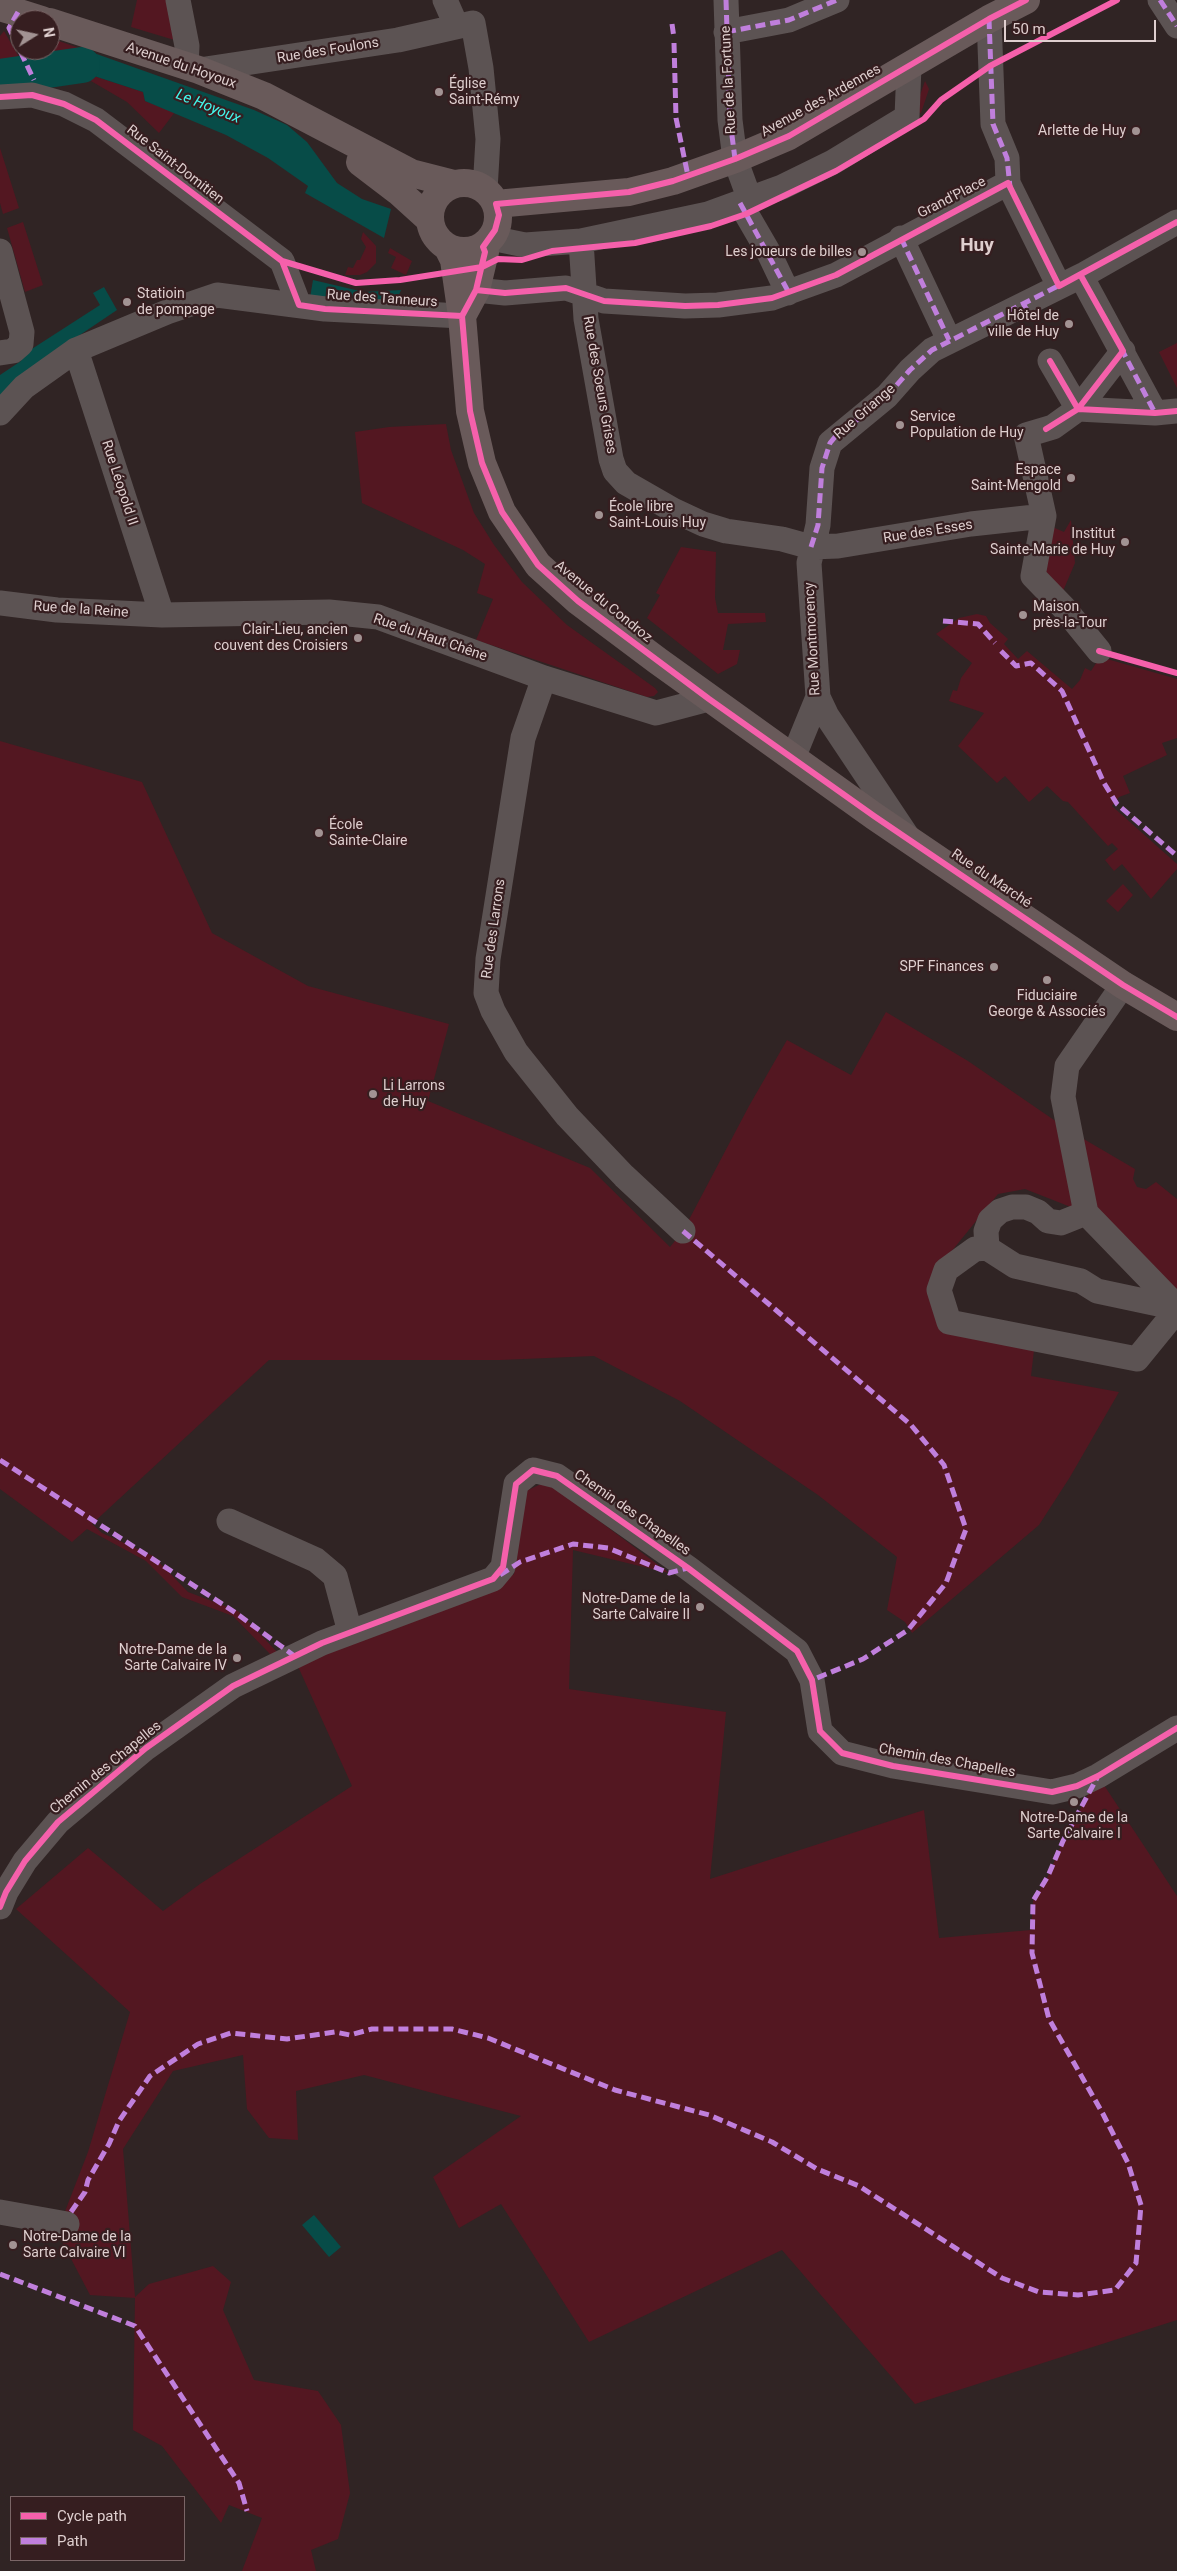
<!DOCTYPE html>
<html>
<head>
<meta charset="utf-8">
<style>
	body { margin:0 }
	#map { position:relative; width:1177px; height:2571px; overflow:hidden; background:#302424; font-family:Roboto,sans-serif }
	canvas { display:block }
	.legend { position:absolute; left:10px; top:2496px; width:175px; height:65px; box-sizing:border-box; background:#361e20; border:1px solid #7a6566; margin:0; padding:6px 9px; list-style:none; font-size:15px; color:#dfcfcf }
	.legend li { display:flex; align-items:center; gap:10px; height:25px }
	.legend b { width:25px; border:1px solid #7a6566 }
	.north { position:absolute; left:10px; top:10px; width:50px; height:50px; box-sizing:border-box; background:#361e20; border:1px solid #7a6566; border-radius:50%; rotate:80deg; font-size:14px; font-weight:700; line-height:20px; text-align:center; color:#dfcfcf }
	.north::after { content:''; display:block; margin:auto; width:18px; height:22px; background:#a29393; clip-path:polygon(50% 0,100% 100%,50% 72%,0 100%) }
	.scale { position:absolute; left:1004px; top:20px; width:152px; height:22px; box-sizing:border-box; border:2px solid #dfcfcf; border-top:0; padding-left:6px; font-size:15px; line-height:18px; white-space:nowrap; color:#dfcfcf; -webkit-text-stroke:4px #361e20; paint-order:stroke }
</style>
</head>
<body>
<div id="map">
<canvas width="1177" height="2571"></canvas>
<ul class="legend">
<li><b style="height:6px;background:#f560ab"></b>Cycle path</li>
<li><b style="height:6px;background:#c07fdc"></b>Path</li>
</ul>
<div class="north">N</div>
<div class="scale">50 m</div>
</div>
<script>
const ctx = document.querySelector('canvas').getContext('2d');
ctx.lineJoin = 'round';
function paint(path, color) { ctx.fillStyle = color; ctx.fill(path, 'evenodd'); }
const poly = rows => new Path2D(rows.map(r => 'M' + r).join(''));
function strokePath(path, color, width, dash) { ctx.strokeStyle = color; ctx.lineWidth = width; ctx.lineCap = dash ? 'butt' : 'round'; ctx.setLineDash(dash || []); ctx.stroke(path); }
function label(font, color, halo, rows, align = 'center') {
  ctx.font = font + ' Roboto,sans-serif'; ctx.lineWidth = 4.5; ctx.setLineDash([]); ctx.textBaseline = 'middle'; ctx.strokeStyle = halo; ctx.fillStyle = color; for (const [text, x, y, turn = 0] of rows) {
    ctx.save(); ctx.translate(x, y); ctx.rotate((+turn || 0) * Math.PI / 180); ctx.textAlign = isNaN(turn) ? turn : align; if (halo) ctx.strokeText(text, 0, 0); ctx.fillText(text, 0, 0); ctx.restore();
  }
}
paint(poly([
	[137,0,174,0,181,42,131,27],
	[4,31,24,66,0,70,0,36],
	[50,38,91,52,29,64,23,50,50,50],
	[79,74,91,75,143,92,145,101,175,112,159,133,127,102],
	[925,81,929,89,921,113,914,112],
	[0,148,19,208,3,214,0,203],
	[23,222,43,285,25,292,7,228],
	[363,232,376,246,376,263,367,272,360,275,345,275,348,267,353,268,357,260,360,260,366,247,361,239],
	[390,248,412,261,406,275,391,268,396,257,388,253],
	[1177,343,1177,388,1159,352],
	[446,424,451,450,474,513,494,545,522,582,567,625,655,688,658,692,654,696,647,697,476,640,493,599,477,593,485,564,463,550,362,503,355,432,389,427],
	[1071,520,1075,563,1063,591,1042,567,1048,525,1064,532],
	[681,547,716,552,715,598,718,613,765,613,766,622,728,624,723,650,740,650,737,664,718,674,647,618,660,595,656,593],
	[977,614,986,616,990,623,1008,639,1004,644,1018,659,1027,651,1072,689,1080,680,1085,668,1091,671,1100,657,1177,679,1177,738,1162,743,1167,755,1123,776,1130,793,1119,797,1112,806,1177,864,1177,869,1151,899,1122,864,1114,871,1105,860,1118,849,1112,843,1108,846,1068,802,1063,801,1047,786,1029,802,1005,776,997,783,958,746,984,713,949,701,953,690,957,691,961,678,972,663,936,634,959,618],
	[0,741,142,782,212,933,308,986,449,1024,428,1101,590,1168,670,1247,683,1231,749,1106,787,1040,851,1075,886,1012,968,1061,1070,1131,1135,1169,1133,1179,1137,1187,1146,1189,1156,1182,1177,1199,1177,1307,1086,1213,1025,1189,998,1194,938,1268,940,1329,1034,1350,1031,1376,1119,1392,1070,1477,1039,1525,912,1633,905,1622,887,1610,897,1557,818,1495,680,1401,594,1356,500,1360,269,1360,92,1524,102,1533,153,1556,188,1592,238,1611,277,1652,271,1655,233,1616,182,1597,146,1561,87,1529,72,1542,0,1489],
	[1123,884,1133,895,1118,912,1106,901],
	[539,1485,551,1485,669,1573,573,1550,569,1689,726,1712,710,1879,924,1810,939,1938,1031,1930,1033,1901,1048,1876,1063,1841,1098,1776,1177,1896,1177,2320,915,2404,782,2250,589,2342,501,2204,459,2228,433,2177,521,2116,364,2075,296,2091,298,2140,269,2138,247,2109,243,2055,173,2071,123,2149,135,2297,149,2284,213,2266,231,2282,223,2310,254,2380,318,2391,341,2425,350,2493,338,2539,311,2550,316,2571,242,2571,262,2518,229,2505,221,2523,162,2446,133,2430,135,2298,90,2295,57,2232,88,2152,130,2012,16,1909,88,1848,163,1911,200,1884,352,1786,296,1662,484,1594,514,1574,526,1491]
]), '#531721');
paint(poly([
	[91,52,254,110,287,125,307,142,337,183,362,199,391,209,384,238,305,193,308,186,268,158,226,135,145,101,143,92,91,75,79,74,37,80,29,65],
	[24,66,31,81,3,85,0,81,0,70],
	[313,280,364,292,401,290,396,302,310,298],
	[104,287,117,310,65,345,0,398,0,375,21,361,24,354,100,305,93,293],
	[314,2215,341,2247,329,2257,302,2225]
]), '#074c48');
strokePath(poly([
	[0,77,82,65]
]), '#074c48', 36);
strokePath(poly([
	[178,0,187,46,186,66],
	[445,0,456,25],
	[726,0,730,120,735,159,750,200],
	[1160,0,1177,26],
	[989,19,993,124,1007,158,1008,183,1059,286],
	[726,32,789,20,837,0],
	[199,70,398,40,473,23,481,68,488,139,485,190],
	[0,97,32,95,64,104,96,120,282,261,299,305],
	[740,203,769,253,788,293],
	[491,238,525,245,581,241,708,214,782,187,833,162,907,117,909,66],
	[901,238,949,340],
	[581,241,586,319,611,459,615,471,626,483,673,510,703,524,726,531,782,539,811,547,838,546,971,524,1044,516],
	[0,251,22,332,21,344,13,351,0,353],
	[1081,276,1155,413],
	[476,290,505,293,566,288,604,301,685,306,718,305,772,298,836,275,1008,183],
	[76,350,162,615],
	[1050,361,1078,409,1155,413,1177,411],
	[0,413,24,387,76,350,167,312,217,295,325,309,462,316],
	[0,603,57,610,162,615,329,612,378,617,544,678,656,713,709,699],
	[1099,651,1064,608,1033,576,1044,516,1026,435,1053,427,1078,409,1123,351],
	[544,678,523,738,488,959,486,993,493,1011,516,1052,567,1116,624,1176,683,1231],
	[818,697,827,716,907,836],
	[793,758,818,697,809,563,818,525,822,468,830,443,887,396,910,370,932,350,1085,274,1177,222],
	[1123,985,1067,1066,1063,1097,1086,1213,1177,1307],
	[987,1248,986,1231,990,1220,1000,1211,1012,1207,1026,1207,1038,1212,1048,1221,1061,1223,1086,1213],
	[1177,1308,1097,1291,1081,1281,1015,1266,987,1248,975,1249,946,1270,939,1290,949,1322,1137,1359,1177,1310],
	[229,1521,316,1560,335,1576,350,1632],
	[0,1907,6,1892,25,1861,58,1822,146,1748,233,1686,322,1643,493,1579,503,1567,516,1484,533,1470,557,1476,688,1568,797,1651,812,1680,820,1731,842,1753,893,1766,1052,1792,1077,1786,1098,1776,1177,1728],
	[0,2212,67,2224]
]), '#5c5353', 25);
strokePath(poly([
	[0,7,42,20],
	[50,22,199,70,264,96,411,173,454,184],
	[360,162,398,191,430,220],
	'430 217a34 34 0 1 1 68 0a34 34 0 1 1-68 0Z',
	[496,204,629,192,673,181,735,159,789,136,989,19,1026,0],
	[448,248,454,260,462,316,470,411,482,463,502,512,538,565,578,601,658,661,874,816,1123,985,1177,1017],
	[462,316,476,290,485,252,483,247]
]), '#695a5a', 28);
strokePath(poly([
	[726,0,730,120,735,159],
	[1160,0,1177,26],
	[18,12,9,28,34,80],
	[989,19,993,124,1007,158,1010,187],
	[672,24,674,38],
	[726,32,789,20,837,0],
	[674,43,676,118,688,176],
	[740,203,789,293],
	[901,238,949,340],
	[1023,303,1030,316],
	[1121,348,1155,413],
	[811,547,818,525,822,468,830,443,835,437,887,396,910,370,932,350,1062,284],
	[943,621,978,624,995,643],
	[1001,651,1016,666,1031,663,1062,691,1104,783,1117,804,1177,856],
	[683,1231,911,1425,944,1465,966,1529,946,1583,908,1630,863,1659,812,1680],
	[0,1460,236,1613,293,1655],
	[500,1575,520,1562,573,1544,608,1548,669,1573,688,1568],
	[71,2212,85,2192,88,2180,109,2144,119,2121,150,2076,198,2044,231,2033,287,2039,335,2032,350,2035,372,2029,452,2029,488,2038,615,2090,709,2115,772,2142,817,2169,859,2186,1002,2278,1039,2292,1078,2295,1115,2290,1136,2263,1141,2205,1128,2163,1103,2114,1049,2019,1032,1953,1033,1901,1048,1876,1063,1841,1097,1778],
	[0,2274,135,2326,239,2483,247,2511]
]), '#c07fdc', 5, [10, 5]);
strokePath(poly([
	[1026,0,989,19,789,136,735,159,673,181,629,192,496,204,499,215,495,230,483,247,485,252,476,290,462,316,470,411,482,463,502,512,538,565,578,601,709,699,874,816,1123,985,1177,1017],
	[0,97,32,95,64,104,96,120,282,261,299,305,325,309,462,316],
	[282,261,356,283,400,280,482,267,498,259,522,260,552,251,635,243,711,226,746,214,836,171,924,119,941,100,990,66,1117,0],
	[476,290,505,293,566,288,604,301,685,306,718,305,772,298,836,275,1008,183,1059,286,1177,222],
	[1050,361,1078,409,1155,413,1177,411],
	[1046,429,1078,409,1123,351,1081,276],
	[1099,651,1177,673],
	[0,1907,6,1892,25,1861,58,1822,146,1748,233,1686,322,1643,493,1579,503,1567,516,1484,533,1470,557,1476,688,1568,797,1651,812,1680,820,1731,842,1753,893,1766,1052,1792,1077,1786,1098,1776,1177,1728]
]), '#f560ab', 6);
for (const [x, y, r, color] of [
	[439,92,5,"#a29393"],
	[1136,131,5,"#a29393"],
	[862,252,5,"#a29393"],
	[127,302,5,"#a29393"],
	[1069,324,5,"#a29393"],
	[900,425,5,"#a29393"],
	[1071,478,5,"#a29393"],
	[599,515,5,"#a29393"],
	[1125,542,5,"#a29393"],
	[1023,615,5,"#a29393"],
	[358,638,5,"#a29393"],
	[319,833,5,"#a29393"],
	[994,967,5,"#a29393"],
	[1047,980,5,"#a29393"],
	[373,1094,5,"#a29393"],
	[700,1607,5,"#a29393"],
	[237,1658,5,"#a29393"],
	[1074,1802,5,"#a29393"],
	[13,2245,5,"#a29393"]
]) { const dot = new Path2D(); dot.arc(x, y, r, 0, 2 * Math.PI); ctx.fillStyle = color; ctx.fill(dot); strokePath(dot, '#361e20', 2); }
label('14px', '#dfcfcf', '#361e20', [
	["Rue des Foulons",328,51,-9],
	["Avenue du Hoyoux",181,66,19],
	["Rue de la Fortune",729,80,-93],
	["Avenue des Ardennes",821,101,-29],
	["Rue Saint-Domitien",175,165,38],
	["Grand'Place",952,198,-27],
	["Rue des Tanneurs",382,299,4],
	["Rue des Soeurs Grises",599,385,80],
	["Rue Griange",865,412,-41],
	["Rue Léopold II",119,483,72],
	["Rue des Esses",928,532,-9],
	["Avenue du Condroz",603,602,39],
	["Rue de la Reine",81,610,4],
	["Rue du Haut Chêne",430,638,19],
	["Rue Montmorency",813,639,-93],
	["Rue du Marché",991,879,34],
	["Rue des Larrons",494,929,-82],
	["Chemin des Chapelles",632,1513,35],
	["Chemin des Chapelles",947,1761,10],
	["Chemin des Chapelles",106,1768,-39]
]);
label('14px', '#dfcfcf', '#361e20', [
	["Église",449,84,"left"],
	["Saint-Rémy",449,100,"left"],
	["Arlette de Huy",1126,131],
	["Les joueurs de billes",852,252],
	["Statioin",137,294,"left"],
	["de pompage",137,310,"left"],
	["Hôtel de",1059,316],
	["ville de Huy",1059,332],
	["Service",910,417,"left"],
	["Population de Huy",910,433,"left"],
	["Espace",1061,470],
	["Saint-Mengold",1061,486],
	["École libre",609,507,"left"],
	["Saint-Louis Huy",609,523,"left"],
	["Institut",1115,534],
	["Sainte-Marie de Huy",1115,550],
	["Maison",1033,607,"left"],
	["près-la-Tour",1033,623,"left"],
	["Clair-Lieu, ancien",348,630],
	["couvent des Croisiers",348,646],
	["École",329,825,"left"],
	["Sainte-Claire",329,841,"left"],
	["SPF Finances",984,967],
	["Fiduciaire",1047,996,"center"],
	["George & Associés",1047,1012,"center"],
	["Li Larrons",383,1086,"left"],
	["de Huy",383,1102,"left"],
	["Notre-Dame de la",690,1599],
	["Sarte Calvaire II",690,1615],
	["Notre-Dame de la",227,1650],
	["Sarte Calvaire IV",227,1666],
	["Notre-Dame de la",1074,1818,"center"],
	["Sarte Calvaire I",1074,1834,"center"],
	["Notre-Dame de la",23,2237,"left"],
	["Sarte Calvaire VI",23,2253,"left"]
], 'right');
label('italic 15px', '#43f6eb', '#361e20', [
	["Le Hoyoux",208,107,22]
]);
label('bold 19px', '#dfcfcf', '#361e20', [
	["Huy",977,246]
]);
</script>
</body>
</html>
